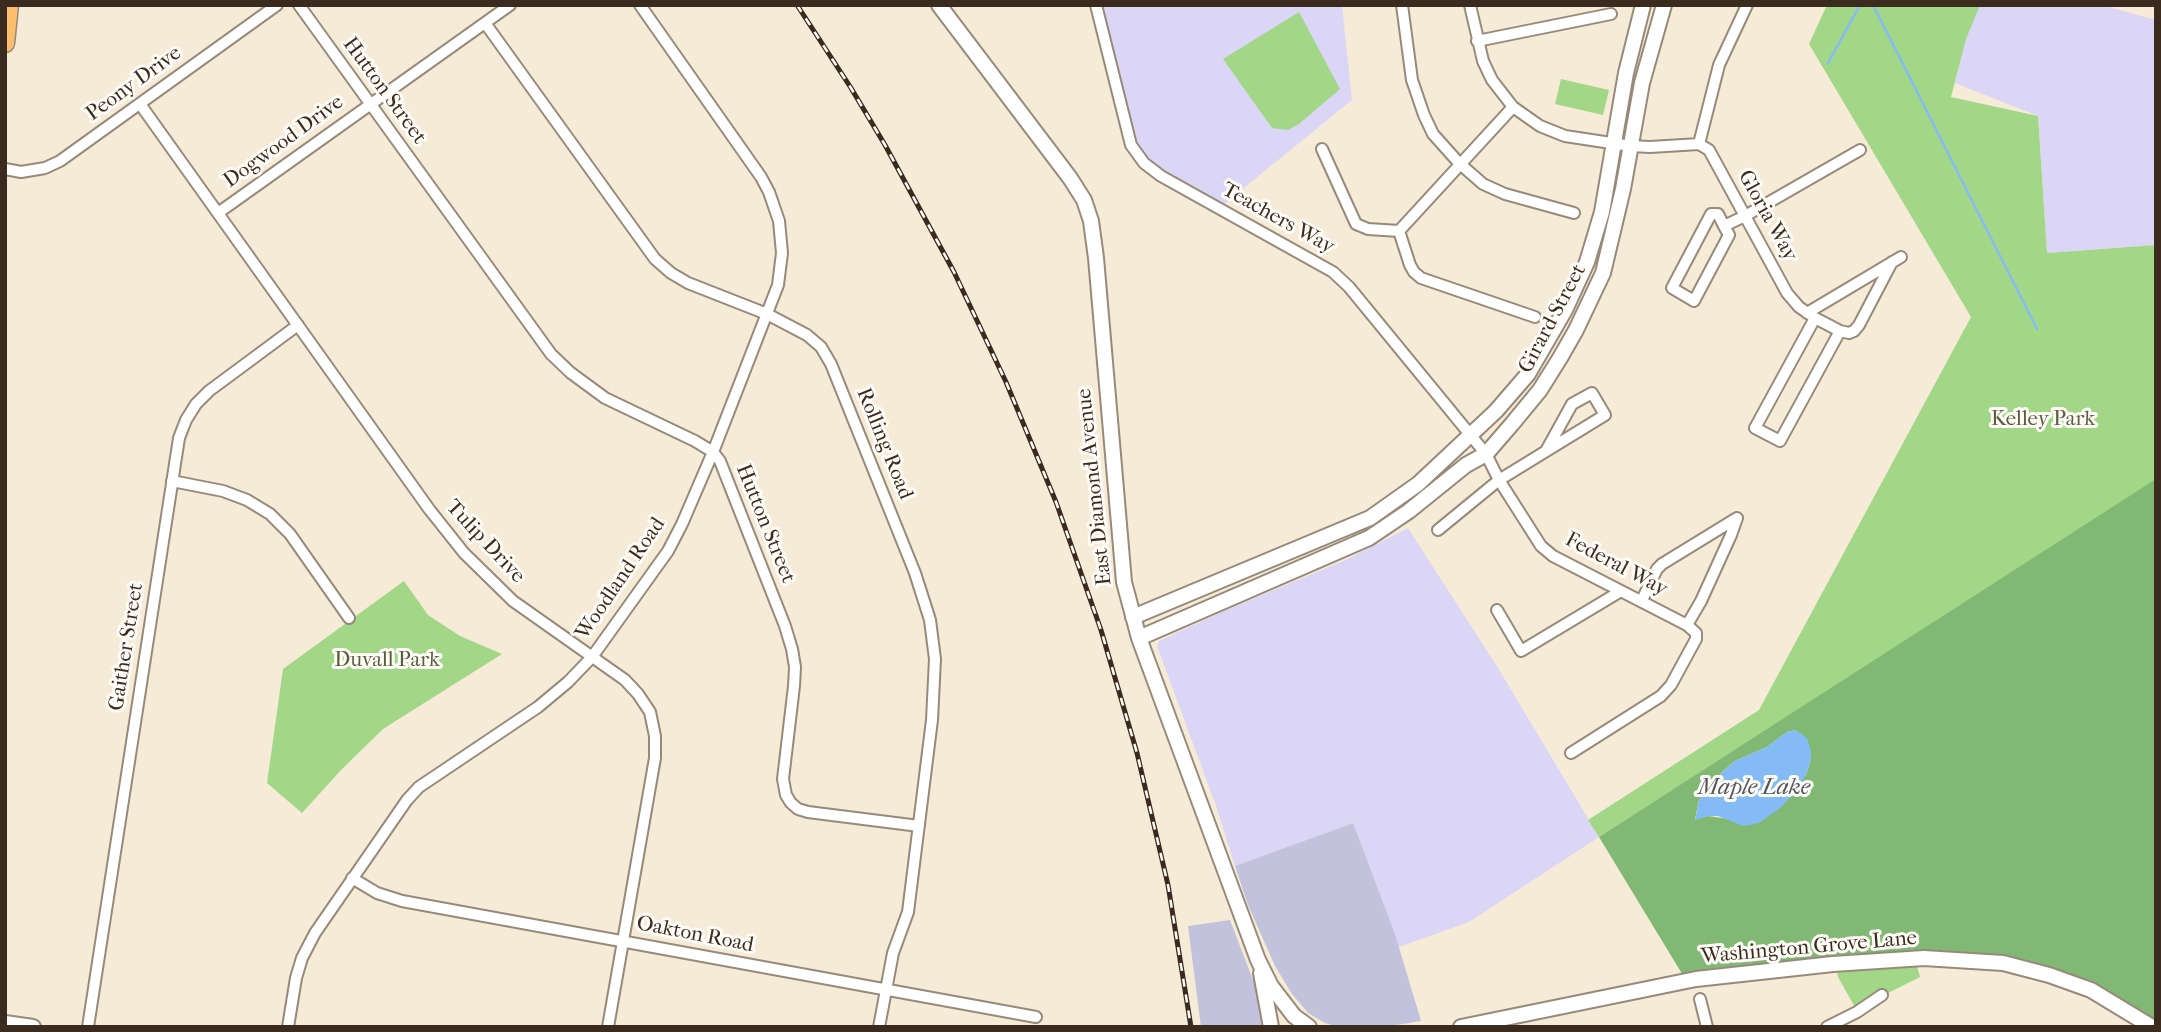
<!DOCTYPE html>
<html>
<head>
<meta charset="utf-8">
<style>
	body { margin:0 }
	#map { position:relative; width:2161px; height:1032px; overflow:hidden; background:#f5ebd6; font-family:"IM FELL French Canon",serif }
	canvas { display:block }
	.frame { position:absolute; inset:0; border:7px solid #3b2a1e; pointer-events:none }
</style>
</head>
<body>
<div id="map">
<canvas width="2161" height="1032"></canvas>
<div class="frame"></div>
</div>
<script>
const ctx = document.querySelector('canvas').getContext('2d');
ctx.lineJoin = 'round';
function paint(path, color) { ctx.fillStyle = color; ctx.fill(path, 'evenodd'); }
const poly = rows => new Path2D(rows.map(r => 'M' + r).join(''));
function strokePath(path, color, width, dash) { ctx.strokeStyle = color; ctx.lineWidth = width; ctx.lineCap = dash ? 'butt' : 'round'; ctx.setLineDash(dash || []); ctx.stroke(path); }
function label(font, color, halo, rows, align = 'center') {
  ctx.font = font + ' "IM FELL French Canon",serif'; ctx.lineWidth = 6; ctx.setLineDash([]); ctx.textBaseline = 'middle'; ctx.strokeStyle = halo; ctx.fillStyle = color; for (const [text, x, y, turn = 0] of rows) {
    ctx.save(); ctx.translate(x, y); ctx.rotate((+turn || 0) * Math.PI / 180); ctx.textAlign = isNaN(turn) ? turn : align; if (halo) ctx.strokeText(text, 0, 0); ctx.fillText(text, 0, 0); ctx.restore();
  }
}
paint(poly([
	[1100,5,1342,5,1352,100,1224,204,1146,160,1135,144],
	[1976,5,2102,5,2156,20,2156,245,2047,253,2038,116,1955,83,1971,15],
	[1408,528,1498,668,1599,837,1469,922,1399,947,1353,823,1235,866,1216,806,1157,646,1159,641,1224,611,1348,559]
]), '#dcd6f6');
paint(poly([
	[1353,823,1395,934,1421,1021,1384,1027,1338,1027,1325,1023,1308,1013,1292,994,1275,966,1248,905,1235,866],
	[1230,920,1263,1006,1267,1027,1201,1027,1188,926]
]), '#c2c2dc');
paint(poly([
	[1827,5,1980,5,1966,39,1951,97,2038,116,2047,253,2156,245,2156,481,1599,837,1588,820,1759,710,1971,317,1809,44],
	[1299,12,1340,89,1299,124,1288,130,1272,128,1223,59],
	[1561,79,1609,90,1603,115,1555,104],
	[404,581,428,615,460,636,502,654,383,729,342,769,302,813,267,783,283,669],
	[1915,959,1920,977,1856,1009,1838,977,1836,966]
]), '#a2d788');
paint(poly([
	[2156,479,2156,1021,2136,1010,1994,958,1942,952,1897,953,1684,977,1599,837],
	[1796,730,1811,751,1811,759,1806,775,1729,819,1708,816,1695,819,1699,800,1722,772,1735,761,1767,747,1787,732]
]), '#81b874');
paint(poly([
	[1796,730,1807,738,1811,751,1811,759,1806,775,1796,791,1780,808,1759,823,1750,825,1743,826,1718,816,1708,816,1695,820,1699,800,1722,772,1735,761,1767,747,1787,732]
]), '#85bbf4');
strokePath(poly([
	[1873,5,2037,329],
	[1828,63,1860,5]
]), '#85bbf4', 2.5);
const minor = poly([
	[299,5,551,354,571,373,605,398,695,441,713,452,720,461,785,626,792,649,795,667,794,686,783,779,786,795,791,803,798,809,808,812,919,826],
	[1096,5,1131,145,1144,163,1161,176,1333,272,1349,287,1486,454,1499,480,1541,546,1553,556,1687,625,1696,633,1696,639,1671,685,1661,696,1571,753],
	[1402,5,1412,80,1424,115,1433,134,1459,163,1483,184,1505,194,1574,213],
	[1470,5,1483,61,1492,80,1513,107,1540,126,1565,136,1631,146,1650,147,1699,144,1709,150,1787,293,1799,307,1815,318,1840,331,1849,333,1854,331,1859,325,1892,262],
	[485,23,655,259,671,273,688,283,767,314,807,335,821,347,831,364,915,573,930,620,935,659,932,720,908,912,893,953,879,1027],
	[1477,41,1611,14],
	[140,104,429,509,464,553,513,601,625,680,638,694,650,712,655,736,655,758,608,1027],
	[1699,144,1719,65,1747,5],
	[1322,149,1356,224,1368,229,1399,231],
	[5,169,21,172,45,168,60,161,277,5],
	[218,213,510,5],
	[1724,226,1729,235,1694,301,1672,288,1711,214,1718,214,1724,226,1745,216,1860,150],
	[1399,231,1410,265,1414,272,1421,278,1535,317],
	[1399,231,1513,107],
	[1807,313,1901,257],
	[1815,318,1755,428,1780,441,1840,331],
	[172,481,223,491,247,500,270,514,290,534,349,618],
	[1438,530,1499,480,1605,415,1592,393,1572,404,1546,451],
	[1642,600,1657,569,1662,564,1737,518],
	[1497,610,1521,651,1621,591],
	[1687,625,1701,601,1731,535,1737,518],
	[352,878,377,893,402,901,1036,1017],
	[1700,999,1707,1027],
	[88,1027,179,438,186,420,196,404,209,391,298,325],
	[288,1027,296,978,302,958,315,933,407,800,419,787,538,707,568,682,592,657,668,551,682,524,713,452,778,285,782,253,779,221,769,192,761,177,640,5],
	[1827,1027,1857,1012,1882,995]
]);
const tertiary = poly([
	[939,5,1070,178,1084,200,1091,221,1096,258,1124,582,1139,638,1258,960,1271,986,1294,1016,1309,1027],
	[1133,617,1370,518,1418,484,1496,411,1528,374,1565,310,1587,262,1602,212,1626,73,1643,5],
	[1139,638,1369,538,1409,511,1466,465,1486,454,1512,424,1540,390,1560,358,1576,330,1603,273,1623,189,1642,83,1664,5],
	[1261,973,1271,1027],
	[5,1023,33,1027],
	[1461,1027,1696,979,1833,964,1924,958,2003,963,2049,975,2091,990,2152,1027]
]);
const primary = poly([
	[5,43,9,5]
]);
strokePath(minor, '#988a7a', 14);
strokePath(tertiary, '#988a7a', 18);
strokePath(primary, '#988a7a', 21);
strokePath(minor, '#fff', 10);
strokePath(tertiary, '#fff', 14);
strokePath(primary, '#fabe6d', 18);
const rail = poly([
	[797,5,851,88,885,145,954,272,1006,382,1056,502,1101,630,1137,753,1168,885,1191,1027]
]);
strokePath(rail, '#3b2a1e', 5);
strokePath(rail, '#fdfcf7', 2.5, [8]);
label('21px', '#3b2a1e', '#fdfcf7', [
	["Peony Drive",134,84,-36],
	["Hutton Street",384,91,54],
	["Dogwood Drive",284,142,-36],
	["Gloria Way",1767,216,61],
	["Teachers Way",1278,219,29],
	["Girard Street",1553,319,-62],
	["Rolling Road",884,444,68],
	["East Diamond Avenue",1095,487,-96],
	["Hutton Street",765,524,68],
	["Tulip Drive",485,542,47],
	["Federal Way",1616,565,28],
	["Woodland Road",621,579,-56],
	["Gaither Street",127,647,-81],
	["Oakton Road",695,935,11],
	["Washington Grove Lane",1809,948,-5]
]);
label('21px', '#5a5e3e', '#fdfcf7', [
	["Kelley Park",2043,420],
	["Duvall Park",387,661]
]);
label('italic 23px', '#51565e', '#fdfcf7', [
	["Maple Lake",1754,788]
]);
</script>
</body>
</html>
